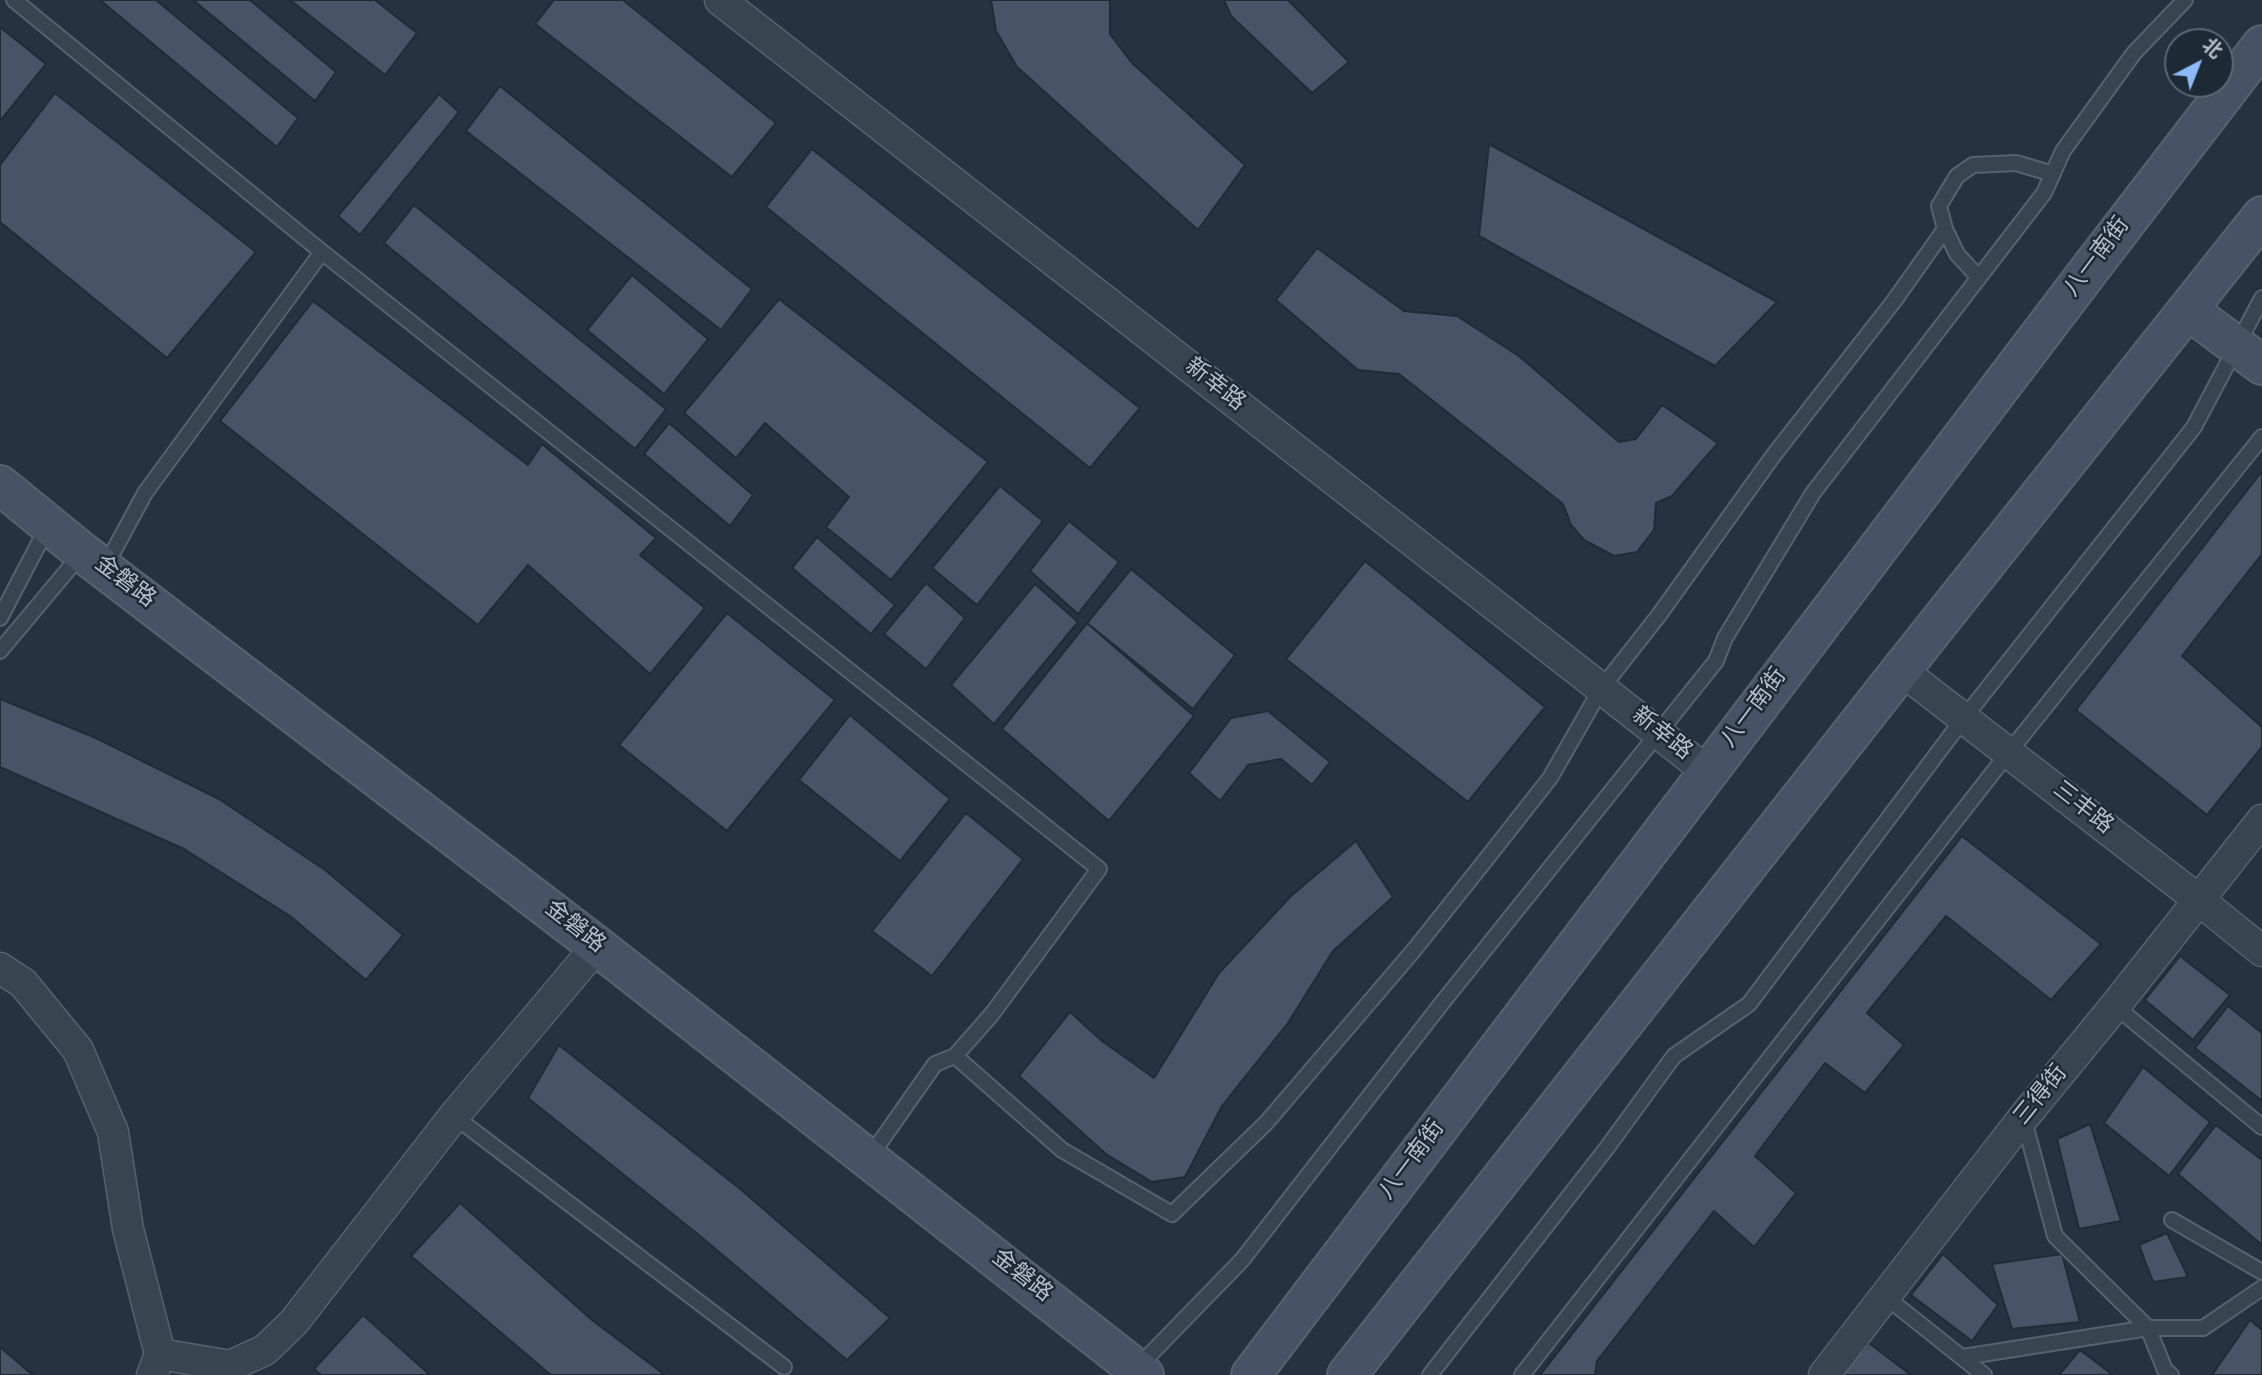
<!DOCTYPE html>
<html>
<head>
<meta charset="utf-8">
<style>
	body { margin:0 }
	#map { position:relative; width:2262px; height:1375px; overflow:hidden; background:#253241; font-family:Overpass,"Noto Sans SC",sans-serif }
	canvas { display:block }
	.north { position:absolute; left:2164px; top:28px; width:70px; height:70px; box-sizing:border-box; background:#1e2936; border:2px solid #5b6572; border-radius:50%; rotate:42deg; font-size:19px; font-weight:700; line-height:28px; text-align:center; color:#b6bfcb }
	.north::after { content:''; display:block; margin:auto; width:24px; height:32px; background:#8cbafb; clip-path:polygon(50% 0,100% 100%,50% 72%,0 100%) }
</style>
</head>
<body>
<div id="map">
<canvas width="2262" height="1375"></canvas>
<div class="north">北</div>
</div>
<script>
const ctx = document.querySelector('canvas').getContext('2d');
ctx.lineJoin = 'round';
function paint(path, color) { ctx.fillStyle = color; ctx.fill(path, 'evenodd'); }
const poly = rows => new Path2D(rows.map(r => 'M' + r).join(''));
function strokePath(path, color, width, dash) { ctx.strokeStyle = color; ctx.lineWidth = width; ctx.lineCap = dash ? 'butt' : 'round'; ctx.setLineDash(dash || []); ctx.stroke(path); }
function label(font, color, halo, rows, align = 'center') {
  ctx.font = font + ' Overpass,"Noto Sans SC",sans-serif'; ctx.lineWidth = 5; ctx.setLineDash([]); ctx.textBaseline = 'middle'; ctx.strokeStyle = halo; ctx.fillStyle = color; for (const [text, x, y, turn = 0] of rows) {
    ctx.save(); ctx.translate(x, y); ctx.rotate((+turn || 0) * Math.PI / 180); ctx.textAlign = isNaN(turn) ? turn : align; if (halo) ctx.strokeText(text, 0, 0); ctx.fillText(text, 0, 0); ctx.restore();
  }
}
const building = poly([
	[100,0,156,0,298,118,277,147,100,0],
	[193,0,250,0,336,72,315,101,193,0],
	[290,0,375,0,417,33,385,75,290,0],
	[554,0,623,0,776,123,732,177,535,24,554,0],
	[991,0,1110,0,1110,34,1132,63,1245,165,1198,230,1017,67,996,31,991,0],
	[1224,0,1288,0,1349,62,1312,93,1231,16,1224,0],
	[0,27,46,64,0,121,0,27],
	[500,86,752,289,721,330,466,131,500,86],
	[55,93,256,252,167,358,0,222,0,165,55,93],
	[439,94,459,112,360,235,338,216,439,94],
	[1489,144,1777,302,1715,366,1479,236,1489,144],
	[812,149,1140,408,1090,468,766,207,812,149],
	[414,205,666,409,635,449,384,243,414,205],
	[1317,248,1404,311,1457,316,1519,356,1619,442,1636,439,1662,405,1718,443,1672,496,1656,503,1654,530,1637,552,1614,556,1584,540,1571,525,1563,504,1399,374,1358,370,1276,300,1317,248],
	[632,275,708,339,664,394,587,330,632,275],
	[779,299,988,462,891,580,826,527,849,497,765,423,736,458,684,413,779,299],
	[313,301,528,465,542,444,656,538,640,555,705,608,650,674,528,565,478,625,220,421,313,301],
	[669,423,753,495,730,526,644,454,669,423],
	[2262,471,2262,554,2182,656,2262,727,2262,747,2207,815,2076,710,2262,471],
	[1000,486,1043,521,977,605,932,568,1000,486],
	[1069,521,1119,562,1078,614,1030,571,1069,521],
	[817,537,895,605,871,634,792,568,817,537],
	[1365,561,1545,707,1468,802,1286,659,1365,561],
	[1131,569,1235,655,1193,709,1087,623,1131,569],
	[926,583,965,618,926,669,884,634,926,583],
	[1035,584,1078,622,994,724,951,685,1035,584],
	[727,613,835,700,727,831,619,745,727,613],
	[1087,623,1194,716,1109,821,1002,729,1087,623],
	[0,699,96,738,219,799,325,870,403,935,366,980,290,916,184,849,0,767,0,699],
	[1268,711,1330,762,1312,785,1281,759,1248,765,1220,801,1189,773,1231,718,1268,711],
	[850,715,950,799,900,861,799,780,850,715],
	[966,813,1023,859,932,976,872,931,966,813],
	[1962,836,2101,944,2051,1000,1946,916,1867,1013,1904,1045,1865,1093,1825,1063,1755,1156,1796,1193,1754,1247,1714,1211,1597,1361,1595,1375,1540,1375,1962,836],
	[1356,841,1393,897,1333,951,1288,1023,1222,1106,1185,1177,1152,1182,1106,1154,1019,1076,1070,1012,1102,1041,1154,1078,1219,973,1291,896,1356,841],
	[2180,956,2230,995,2193,1040,2145,1000,2180,956],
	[2228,1006,2262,1033,2262,1101,2195,1048,2228,1006],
	[559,1045,739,1188,890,1318,847,1360,700,1236,528,1098,559,1045],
	[2143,1067,2210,1122,2169,1176,2104,1123,2143,1067],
	[2090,1124,2121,1221,2079,1229,2057,1139,2090,1124],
	[2216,1125,2262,1160,2262,1245,2178,1174,2216,1125],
	[460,1203,592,1320,665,1375,551,1375,546,1371,411,1256,460,1203],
	[2167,1233,2188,1277,2153,1282,2139,1245,2167,1233],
	[1943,1254,1998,1305,1972,1341,1911,1295,1943,1254],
	[2062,1254,2080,1322,2012,1329,1992,1264,2062,1254],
	[363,1315,430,1375,321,1375,314,1369,363,1315],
	[2250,1320,2262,1330,2262,1375,2212,1375,2250,1320],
	[1869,1343,1911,1375,1842,1375,1869,1343],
	[0,1347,29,1372,35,1375,0,1375,0,1347],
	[2080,1350,2113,1375,2059,1375,2080,1350]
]);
paint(building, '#465465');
strokePath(building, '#202b38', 2);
const lane = poly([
	[14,0,322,252,1099,869,992,1014,955,1056],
	[1979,278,1957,254,1945,229,1939,206,1957,176,1973,165,2016,163,2053,174],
	[105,567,145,493,322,252],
	[0,618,48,526],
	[0,651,82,553],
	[2115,1006,2262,1127],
	[454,1116,784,1367],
	[2024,1120,2055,1236,2148,1328,2165,1370,2171,1375],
	[869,1158,935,1064,955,1056,1062,1150,1172,1214,1266,1123,1414,950,1488,857,1550,778,1601,689,1659,615,1773,456,1894,301,1945,229],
	[2172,1220,2262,1272],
	[1886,1297,1984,1375],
	[1963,1357,2148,1328,2203,1328,2262,1288],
	[1137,1368,1242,1260,1442,1003,1716,661,1725,638,1813,493,2044,193,2063,151,2134,53,2185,0],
	[1430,1375,1606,1149,1674,1056,1749,1004,1964,718,2194,427,2262,298],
	[1522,1375,2009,752,2262,437]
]);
const street = poly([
	[720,0,1708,772],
	[1901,670,2199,900,2262,951],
	[0,968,23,983,78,1050,113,1132,128,1229,160,1354,152,1375],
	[160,1354,230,1366,265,1350,294,1322,454,1116,597,946],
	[1824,1375,2023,1118,2115,1006,2262,820]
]);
const secondary = poly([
	[2188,310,2262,365],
	[0,485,82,552,597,946,1144,1375],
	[1251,1375,2093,265,2262,45],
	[1347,1375,1901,670,2262,216]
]);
strokePath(lane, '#57626e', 18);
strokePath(street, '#57626e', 33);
strokePath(secondary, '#57626e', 42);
strokePath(lane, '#394451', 14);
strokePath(street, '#394451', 30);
strokePath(secondary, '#475364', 38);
label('23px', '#b6bfcb', '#1e2936', [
	["八一南街",2098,258,-53],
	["新幸路",1214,386,38],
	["金磐路",124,583,37],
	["八一南街",1755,709,-53],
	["新幸路",1661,735,38],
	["三丰路",2082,809,38],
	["金磐路",574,928,38],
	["三得街",2042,1096,-51],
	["八一南街",1413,1161,-53],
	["金磐路",1021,1277,38]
]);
</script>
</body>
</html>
